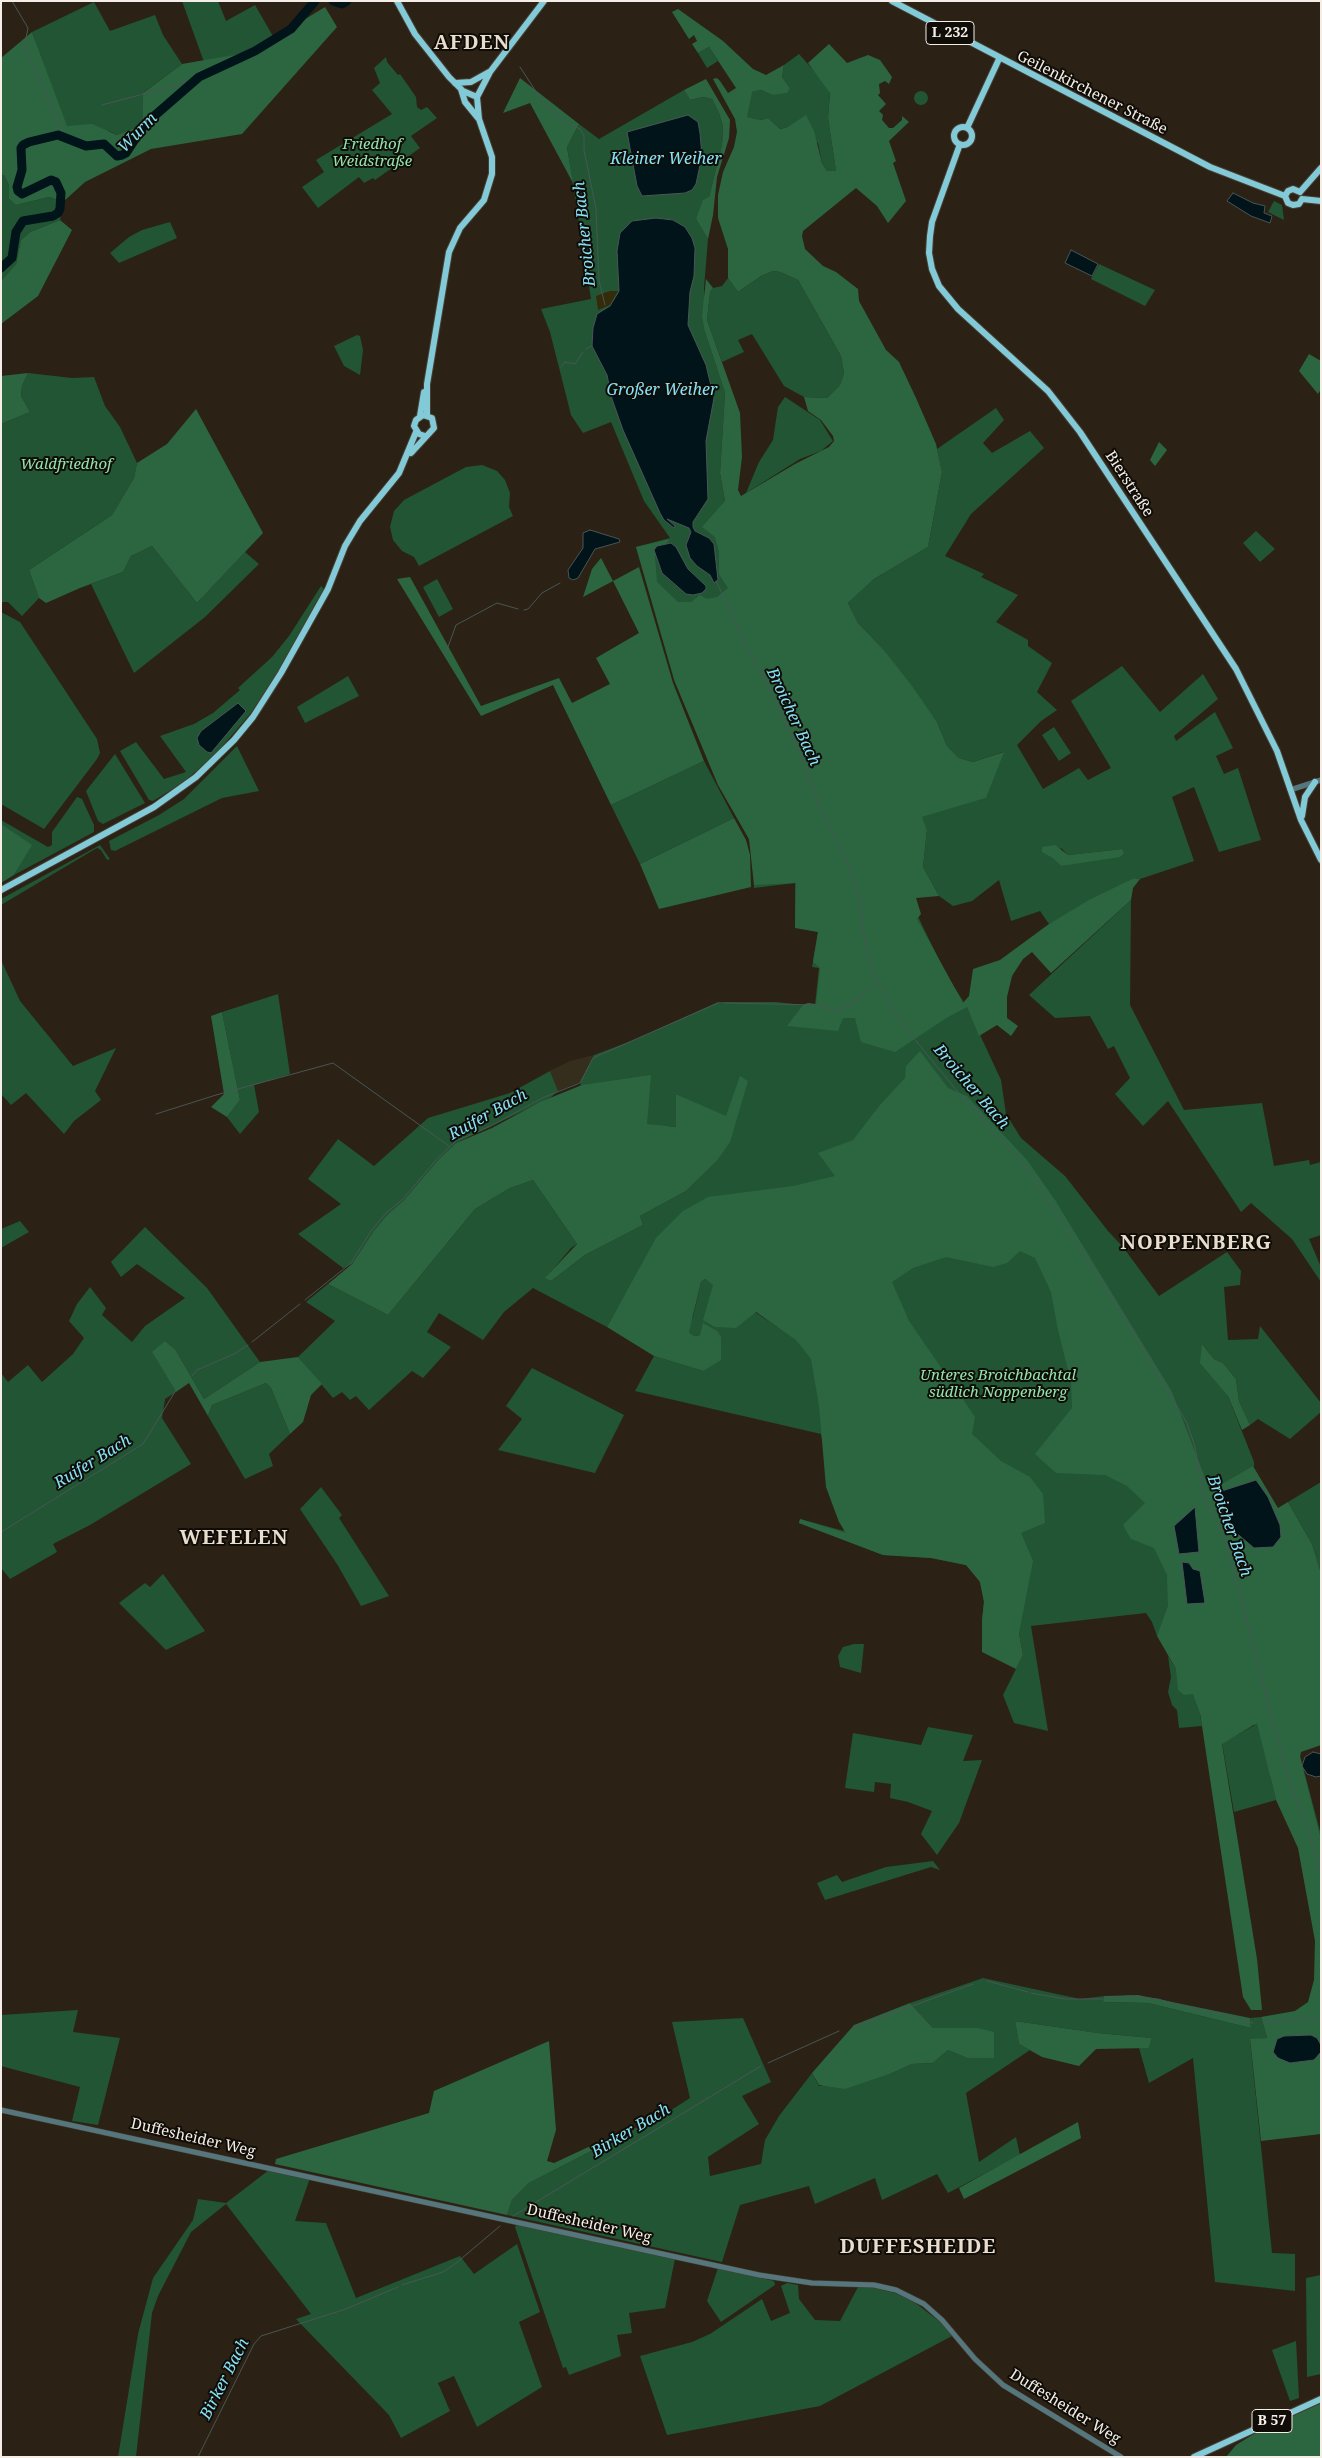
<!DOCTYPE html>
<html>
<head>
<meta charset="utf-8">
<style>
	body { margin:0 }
	#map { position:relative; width:1322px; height:2458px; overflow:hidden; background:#2b2215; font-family:"Noto Serif",serif }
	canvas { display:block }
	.frame { position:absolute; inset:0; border:2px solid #f4eee6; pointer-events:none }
</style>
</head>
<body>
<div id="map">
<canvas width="1322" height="2458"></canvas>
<div class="frame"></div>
</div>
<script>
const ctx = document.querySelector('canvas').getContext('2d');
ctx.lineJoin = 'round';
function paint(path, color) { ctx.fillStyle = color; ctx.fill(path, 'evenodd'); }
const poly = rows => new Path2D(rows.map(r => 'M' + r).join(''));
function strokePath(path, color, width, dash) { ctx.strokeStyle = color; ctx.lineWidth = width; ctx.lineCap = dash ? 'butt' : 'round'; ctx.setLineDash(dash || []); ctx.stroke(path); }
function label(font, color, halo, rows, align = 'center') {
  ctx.font = font + ' "Noto Serif",serif'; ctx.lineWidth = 4; ctx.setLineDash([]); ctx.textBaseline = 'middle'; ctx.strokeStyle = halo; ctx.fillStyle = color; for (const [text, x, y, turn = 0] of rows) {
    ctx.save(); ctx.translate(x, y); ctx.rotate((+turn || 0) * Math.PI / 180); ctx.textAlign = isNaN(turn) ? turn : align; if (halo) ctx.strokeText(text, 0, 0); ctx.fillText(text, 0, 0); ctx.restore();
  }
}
paint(poly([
	[594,1055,580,1082,558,1091,550,1071,570,1061]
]), '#362e1d');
paint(poly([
	[182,1,218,1,226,21,255,5,274,38,240,54,204,62],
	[94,2,110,31,155,15,163,35,182,64,144,92,143,124,117,135,109,131,67,129,32,32],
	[709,47,718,61,707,68,698,53],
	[799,54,824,82,830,92,828,118,836,171,827,171,822,163,818,143,788,127,780,129,768,118,761,120,746,117,751,92,761,90,772,95,790,88,782,77,784,65],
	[386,57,387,62,398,75,400,74,416,97,417,107,421,110,427,107,437,118,411,136,420,148,375,180,373,178,364,183,359,177,318,208,302,187,324,172,316,160,392,114,372,90,380,83,374,68],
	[684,90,690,100,703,97,712,99,719,113,723,126,722,145,709,197,696,219,708,239,704,288,705,332,725,393,720,473,725,501,922,925,947,976,967,1007,1001,1080,1006,1114,1021,1138,1065,1176,1108,1231,1123,1247,1159,1296,1227,1252,1241,1271,1240,1285,1224,1287,1228,1340,1258,1339,1260,1326,1321,1403,1321,1412,1290,1439,1258,1419,1250,1425,1239,1401,1236,1379,1223,1363,1214,1359,1202,1344,1228,1396,1254,1462,1254,1466,1250,1470,1210,1491,1281,1684,1321,1835,1321,1933,1306,1861,1270,1775,1276,1800,1234,1812,1222,1743,1255,1725,1200,1715,1202,1726,1179,1728,1177,1710,1172,1705,1168,1692,1171,1677,1168,1656,1176,1669,1180,1668,1159,1632,1157,1636,1152,1622,1146,1613,1031,1626,1048,1731,1014,1723,1003,1695,1023,1655,1019,1633,1015,1627,982,1621,984,1601,980,1582,974,1572,966,1565,932,1558,883,1555,799,1523,800,1519,844,1531,837,1513,821,1434,635,1391,654,1356,703,1371,700,1335,694,1336,689,1332,689,1327,693,1317,701,1282,705,1279,782,1330,657,1239,607,1327,533,1288,504,1312,483,1340,439,1313,427,1332,451,1347,423,1378,412,1371,369,1410,356,1396,350,1400,342,1392,333,1398,298,1357,335,1321,306,1302,328,1284,388,1315,475,1209,510,1188,533,1180,577,1244,571,1248,546,1278,551,1281,585,1255,643,1225,640,1216,686,1191,716,1162,726,1117,676,1094,676,1127,647,1125,643,1077,581,1086,580,1082,594,1055,634,1040,718,1002,776,1002,803,1005,808,1003,815,1005,819,968,812,967,818,932,795,927,795,883,754,888,753,855,749,839,719,785,674,680,636,547,670,538,644,501,611,422,583,433,571,415,550,332,541,309,591,299,567,147,579,124,599,139],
	'914 98a7 7 0 1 1 14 0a7 7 0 1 1-14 0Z',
	[1,175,4,175,9,185,9,199,16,205,49,197,63,202,60,220,30,232,21,240,16,264,1,281],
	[1274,201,1282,205,1284,220,1268,212],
	[170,222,177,238,119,263,110,253,129,237,142,230],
	[1099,264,1155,290,1145,306,1091,279],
	[773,271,780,272,798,280,841,356,844,373,840,385,827,398,804,397,784,386,752,334,738,340,744,352,722,362,707,320,710,292,713,288,722,286,728,278,738,292,761,276],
	[357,335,360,336,363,350,360,375,344,366,334,346],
	[28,373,72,378,94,377,105,406,120,427,137,463,134,478,112,515,29,570,39,598,22,616,8,602,1,602,1,424,30,412,21,396,22,386],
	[785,397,820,420,833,441,821,451,800,459,746,493,759,462,773,440,778,407],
	[996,408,1004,420,983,443,992,453,1030,431,1044,448,971,514,945,556,984,574,981,577,1018,595,996,622,1028,640,1028,646,1052,663,1037,692,1057,710,1041,721,1017,745,1043,789,1079,768,1088,780,1111,768,1071,701,1122,666,1160,712,1203,674,1218,699,1174,736,1176,741,1215,712,1233,748,1216,756,1224,774,1238,768,1261,840,1219,852,1194,787,1172,797,1194,861,1140,879,1134,878,1049,924,1040,911,1011,921,999,880,972,901,953,906,939,896,923,867,927,830,921,817,985,798,1003,752,973,762,959,758,947,746,937,722,884,650,858,623,848,603,874,579,928,547,942,472,937,449],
	[1061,848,1068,855,1122,849,1061,866,1053,857],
	[482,465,497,471,505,480,510,493,509,507,513,516,419,566,414,557,402,551,393,540,390,527,394,511,404,500,466,467],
	[1256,531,1275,549,1260,562,1243,543],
	[152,546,197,603,245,552,259,564,205,617,134,673,91,584,123,572,131,556],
	[437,579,453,609,439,617,423,587],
	[321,586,324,589,278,672,250,714,214,756,181,784,153,801,149,800,120,751,136,742,164,779,186,772,160,736,194,724,213,713,240,690,238,688,272,657,289,636],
	[1,612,20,622,97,739,100,753,97,759,44,829,1,804],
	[348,676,359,696,305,723,297,707],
	[1054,727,1071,753,1059,761,1042,735],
	[237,746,259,791,222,798,115,851,111,850,109,841,159,815,184,799],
	[115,754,145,803,103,824,98,821,86,791],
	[704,761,734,818,640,864,611,805],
	[77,797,82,799,94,825,94,832,14,875,26,854,1,883,1,820,48,847,52,845,52,832],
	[100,845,110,859,107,860,101,850,97,848,1,905,1,899],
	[1131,900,1130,1005,1184,1110,1262,1103,1274,1166,1309,1160,1310,1165,1321,1162,1321,1235,1309,1239,1321,1267,1321,1282,1292,1239,1251,1203,1241,1212,1168,1101,1143,1126,1115,1094,1130,1078,1114,1046,1108,1049,1090,1016,1055,1018,1029,995],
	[1,960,20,1001,73,1066,116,1048,95,1091,101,1100,74,1121,64,1134,26,1093,11,1105,1,1094],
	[278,994,290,1074,254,1085,259,1112,240,1134,227,1117,240,1100,222,1012],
	[550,1071,558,1091,550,1098,456,1143,439,1159,403,1201,387,1215,373,1232,352,1264,343,1268,298,1234,341,1204,308,1179,338,1139,374,1166,428,1118,510,1093],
	[20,1221,29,1232,1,1248,1,1229],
	[145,1227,207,1288,260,1362,204,1399,175,1349,165,1341,153,1353,176,1392,165,1399,162,1418,191,1464,90,1525,53,1544,57,1552,10,1579,1,1568,1,1373,8,1382,28,1365,42,1382,73,1354,84,1338,69,1321,77,1304,90,1287,106,1308,102,1315,132,1342,145,1326,185,1298,137,1264,121,1277,111,1262],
	[532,1368,624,1415,595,1473,498,1450,522,1419,506,1406],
	[266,1383,271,1388,290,1434,269,1454,273,1466,245,1479,208,1416,212,1405],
	[1321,1482,1321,1573,1312,1544,1288,1502],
	[321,1487,342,1515,339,1518,389,1596,361,1606,337,1564,300,1509],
	[163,1574,205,1631,166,1650,119,1603,145,1583,150,1587],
	[854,1644,864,1644,861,1673,840,1667,838,1656,843,1647],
	[928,1727,973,1735,963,1761,982,1760,959,1823,937,1855,921,1834,932,1811,908,1802,890,1798,891,1784,875,1782,874,1792,845,1788,853,1733,921,1745],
	[933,1861,940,1870,931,1867,825,1900,817,1883,837,1875,842,1882,886,1867],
	[983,1978,1080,1999,1104,1996,1103,2002,1148,2003,1251,2028,1250,2018,1261,2017,1267,2038,1250,2040,1272,2253,1295,2254,1295,2291,1215,2282,1193,2058,1149,2083,1139,2048,1149,2048,1152,2038,1098,2033,1015,2021,1019,2044,1030,2050,966,2093,979,2162,1016,2137,1020,2155,948,2193,937,2174,882,2200,875,2178,815,2204,809,2186,740,2205,722,2262,507,2215,512,2200,529,2183,636,2128,654,2121,690,2098,672,2022,743,2018,771,2082,742,2096,759,2124,708,2157,710,2176,761,2164,765,2140,779,2116,812,2073,819,2086,892,2073,912,2064,933,2063,948,2050,967,2058,977,2028,933,2028,910,2003],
	[78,2010,73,2032,120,2038,98,2125,72,2121,80,2087,1,2066,1,2015],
	[269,2170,310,2178,295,2221,326,2223,356,2298,460,2256,474,2274,517,2244,540,2312,519,2322,542,2387,477,2427,454,2376,438,2383,450,2411,401,2438,389,2415,296,2319,311,2314,226,2204,191,2232,158,2296,152,2313,136,2457,118,2457,138,2334,153,2278,193,2220,198,2199,226,2203],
	[517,2224,675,2259,665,2308,629,2313,632,2333,617,2335,621,2356,569,2375,566,2367,563,2368,515,2227],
	[718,2268,774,2281,775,2285,721,2322,707,2301],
	[1321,2275,1321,2374,1307,2377,1306,2278],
	[787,2283,798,2285,799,2299,815,2320,840,2321,858,2287,871,2287,895,2293,913,2301,940,2322,952,2336,820,2406,667,2435,640,2356,692,2342,710,2334,762,2299,771,2321,790,2313,781,2286],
	[1296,2341,1299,2398,1290,2401,1272,2350]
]), '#215534');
paint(poly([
	[325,7,337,27,242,134,151,149,85,182,63,202,49,197,16,205,9,199,9,185,4,175,1,175,1,58,32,32,67,126,92,124,117,135,143,124,143,93,182,64,240,54,274,38],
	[678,9,723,41,753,69,766,75,784,65,782,77,790,88,787,93,772,95,761,90,752,92,747,117,761,120,768,118,780,129,788,127,806,115,814,131,822,163,827,171,836,171,828,118,830,93,808,63,829,44,847,63,868,55,880,60,892,77,889,84,885,81,879,84,880,93,878,95,886,104,879,111,883,115,882,120,889,128,893,128,902,120,902,116,909,122,889,141,896,161,893,163,906,201,888,223,877,206,856,188,803,231,802,236,805,249,823,266,836,272,858,289,859,301,886,350,899,362,916,398,936,444,942,472,928,547,874,579,848,603,858,623,884,650,912,686,937,722,947,746,959,758,973,762,1004,752,986,798,922,817,927,830,923,867,939,896,916,898,921,914,917,919,963,1003,969,996,973,969,1000,960,1049,924,1089,900,1134,878,1140,879,1133,888,1131,900,1051,973,1032,952,1023,959,1012,976,1007,997,1007,1018,1018,1026,1011,1036,997,1025,979,1036,967,1007,948,1017,895,1052,861,1042,855,1018,843,1018,838,1031,787,1026,803,1005,808,1003,816,1004,820,968,813,962,818,932,795,928,796,883,754,885,749,839,718,785,675,682,636,547,670,539,655,557,657,582,678,602,691,602,700,595,707,599,717,597,728,588,719,574,719,552,715,537,702,527,725,501,720,473,725,393,705,332,702,316,706,279,713,288,710,292,707,320,740,413,742,457,738,490,741,496,795,464,829,447,834,441,833,436,821,420,808,411,804,397,827,398,840,385,844,373,841,356,798,280,780,272,773,271,761,276,738,292,728,278,728,249,718,218,718,195,723,172,734,147,737,132,735,119,713,79,717,78,720,81,728,93,736,88,709,47,698,53,692,44,697,41,694,35,689,39,672,12],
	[520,78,579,124,567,147,573,183,530,103,503,113],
	[706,79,730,120,729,138,717,177,713,215,708,239,696,219,703,200,709,197,722,145,723,126,719,113,712,99,703,97,690,100,684,90],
	[60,220,72,230,38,296,1,324,1,281,16,264,21,240,30,232],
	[1309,354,1321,361,1321,389,1318,394,1299,371],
	[28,373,22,386,21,396,30,412,1,424,1,376],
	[196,409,263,533,197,603,152,546,131,556,123,572,80,588,46,603,39,598,29,570,112,515,134,478,137,463,167,444],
	[1159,442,1167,450,1155,466,1150,460],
	[601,558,613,581,639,567,673,683,704,761,611,805,553,685,481,716,397,579,410,577,481,706,559,678,572,703,610,684,596,658,639,633,613,581,583,597,592,569],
	[734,818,746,840,750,855,751,887,659,909,640,864],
	[1,824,32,845,14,875,1,883],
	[1055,845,1068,855,1122,849,1124,853,1120,857,1061,866,1053,858,1042,852,1042,847],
	[222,1012,240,1100,227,1117,211,1107,224,1094,211,1016],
	[920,1051,948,1088,967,1096,1027,1160,1055,1200,1172,1392,1210,1491,1253,1466,1278,1508,1288,1502,1312,1544,1321,1573,1321,1745,1301,1752,1300,1757,1321,1840,1321,2045,1311,2035,1284,2036,1290,2063,1313,2060,1321,2052,1321,2134,1261,2141,1250,2039,1267,2038,1261,2017,1295,2011,1308,2002,1314,1980,1315,1941,1298,1848,1276,1800,1257,1723,1222,1744,1257,1959,1262,2010,1251,2010,1243,1997,1200,1713,1193,1694,1184,1695,1178,1690,1176,1669,1157,1636,1168,1606,1167,1575,1154,1548,1131,1539,1123,1525,1145,1503,1127,1486,1105,1475,1056,1473,1035,1454,1072,1408,1071,1382,1058,1330,1051,1292,1035,1258,1020,1251,1007,1263,993,1267,946,1257,913,1268,892,1282,909,1321,975,1417,972,1434,1001,1461,1030,1477,1043,1494,1045,1523,1021,1533,1033,1561,1019,1633,1023,1655,1016,1669,982,1652,982,1621,984,1602,980,1582,966,1565,931,1558,883,1555,799,1523,800,1519,846,1533,839,1522,826,1487,819,1406,811,1359,796,1340,756,1312,736,1328,715,1327,703,1320,713,1285,705,1279,701,1282,689,1332,694,1336,700,1335,703,1323,717,1331,721,1337,721,1360,703,1371,654,1356,607,1327,656,1238,683,1211,708,1197,793,1186,835,1176,818,1153,853,1140,880,1105,905,1078,906,1066],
	[1256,1480,1268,1497,1280,1525,1216,1494],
	[1182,1562,1189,1563,1193,1569,1204,1603,1187,1604],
	[651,1075,647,1124,676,1127,676,1094,726,1116,740,1076,748,1081,730,1142,716,1162,686,1191,640,1216,643,1225,585,1255,551,1281,545,1278,577,1244,533,1180,510,1188,475,1209,388,1315,328,1284,352,1264,373,1232,387,1215,403,1201,439,1159,456,1143,492,1128,540,1102,582,1085],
	[165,1341,175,1349,204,1399,260,1362,298,1357,322,1384,311,1395,303,1422,290,1434,271,1388,266,1383,212,1405,208,1416,189,1383,176,1392,152,1352],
	[1202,1344,1214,1359,1223,1363,1236,1379,1239,1401,1250,1425,1242,1430,1228,1396,1200,1363],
	[1138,1995,1250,2018,1251,2028,1148,2003,1103,2002,1104,1996],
	[910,2003,933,2028,977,2028,994,2032,994,2058,967,2058,948,2050,933,2063,912,2064,892,2073,845,2089,819,2085,812,2073,854,2025],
	[1015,2021,1098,2033,1152,2038,1149,2048,1096,2049,1079,2066,1042,2057,1019,2044],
	[549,2041,556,2130,547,2161,554,2163,625,2130,636,2128,529,2183,512,2200,507,2215,275,2164,276,2159,429,2113,434,2091],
	[1078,2122,1081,2138,964,2199,959,2188],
	[1321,2403,1321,2457,1226,2457,1236,2445,1267,2426]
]), '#2c6641');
paint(poly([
	[610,291,618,291,610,305,598,310,596,296]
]), '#332b09');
const water = poly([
	[688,115,698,122,700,133,702,156,696,184,692,190,685,193,642,196,637,186,627,132,688,115],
	[1233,193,1253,203,1265,206,1264,213,1272,216,1270,223,1251,216,1227,201,1233,193],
	[656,218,673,220,685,227,692,238,695,248,694,276,690,292,688,325,706,365,714,398,706,441,708,499,693,522,693,527,695,531,709,538,714,544,718,580,714,583,710,575,697,566,690,558,686,545,691,532,689,528,667,519,675,526,674,528,664,520,660,513,623,430,612,399,607,375,592,346,593,328,597,314,610,306,619,291,617,251,620,233,632,221,656,218],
	[1071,250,1098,264,1092,276,1065,263,1071,250],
	[590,530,619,539,620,542,595,549,578,578,573,580,569,578,568,570,583,548,583,533,590,530],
	[671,543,676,547,688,569,706,586,706,589,702,593,693,595,686,594,662,573,654,550,657,546,671,543],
	[238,703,246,711,211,753,207,752,199,745,197,738,201,731,238,703],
	[1256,1480,1268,1497,1280,1525,1281,1537,1273,1547,1254,1548,1234,1531,1216,1500,1216,1494,1225,1490,1256,1480],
	[1195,1507,1199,1552,1179,1554,1174,1526,1195,1507],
	[1182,1562,1189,1563,1193,1569,1200,1571,1205,1603,1187,1604,1182,1562],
	[1313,1752,1321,1754,1321,1776,1316,1777,1307,1774,1302,1766,1305,1757,1313,1752],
	[1311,2035,1317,2038,1321,2045,1321,2052,1314,2060,1290,2063,1278,2058,1273,2052,1277,2039,1284,2036,1311,2035]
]);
paint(water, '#001419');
strokePath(water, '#495556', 1);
strokePath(poly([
	[12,1,28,28,25,43,26,50,66,139],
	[520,67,544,104,564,121,580,129,584,136,584,150,596,209,599,281,605,305],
	[102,105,170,87,184,81,191,83],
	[586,349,592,346],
	[561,367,565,362,575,364,583,352],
	[716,581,742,634,743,642,760,670,798,748,819,805,844,854,857,889,866,947,873,972,880,988,907,1030,967,1103,978,1110,986,1125,1011,1150,1030,1173,1120,1310,1187,1423,1195,1447,1204,1497,1226,1542,1280,1747,1291,1785,1308,1829,1321,1874],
	[524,610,528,609,542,593,560,583],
	[445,655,456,625,497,603,518,609],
	[724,1003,818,1005,837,1011,857,1000,857,997,865,993,872,984],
	[156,1114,216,1095,333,1063,449,1146],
	[305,1300,351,1263,371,1231,386,1213,402,1200,438,1158,456,1141,491,1126,542,1098,580,1083,593,1058,718,1003],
	[252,1342,300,1304],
	[192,1376,197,1370,234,1354,248,1345],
	[1,1532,143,1444,176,1390],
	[987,1981,1028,1992],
	[1031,1993,1065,1999,1107,1999],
	[1109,1998,1128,1996,1158,1999,1205,2012],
	[1208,2011,1253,2023],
	[1263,2022,1321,2018],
	[854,2027,973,1984],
	[768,2063,839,2031],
	[513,2216,761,2066],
	[402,2285,443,2272,455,2264,500,2226],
	[198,2457,254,2344,261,2336,346,2309,398,2287]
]), '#495556', 1);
strokePath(poly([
	[333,1,342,4,347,1],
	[1,268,12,258,16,232,23,221,53,216,58,213,60,209,61,193,56,182,51,180,22,194,18,191,17,187,22,170,21,148,23,145,29,142,58,135,86,146,104,144,117,156,122,155,126,153,145,124,199,77,255,51,291,29,315,1]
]), '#001419', 9);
const minor = poly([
	[1290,790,1321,780],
	[1,2110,759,2275,812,2283,874,2285,896,2290,924,2304,942,2320,975,2359,1003,2385,1121,2457]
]);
const major = poly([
	[397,1,415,34,449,77,463,91,477,97],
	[892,1,1210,167,1285,196],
	[455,83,471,82,489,72],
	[461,89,465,102,478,118],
	'954 136a9 9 0 1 1 18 0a9 9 0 1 1-18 0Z',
	[967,128,999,59],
	[960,144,932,222,930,236,929,253,932,269,939,286,958,309,1048,391,1080,432,1236,669,1277,751,1301,820,1321,860],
	[1300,192,1321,168],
	[1285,196,1288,203,1293,205,1299,204,1302,199],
	[1285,196,1288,191,1293,189,1300,192],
	[1302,199,1321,201],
	[427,415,427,384,449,252,460,228,484,200,492,174,492,157,479,119,477,97,490,72,544,1],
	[420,416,424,392],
	[411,453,434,428,432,418,423,415,416,420,414,426,419,434,425,436],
	[1302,816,1305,797,1315,782],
	[1,890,154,807,196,777,234,740,253,717,281,673,328,589,345,546,360,521,399,473,416,432],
	[1194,2457,1321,2399]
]);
strokePath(minor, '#473f32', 6);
strokePath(major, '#473f32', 8);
strokePath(minor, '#55767d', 5);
strokePath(major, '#83cad8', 6);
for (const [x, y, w] of [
	[950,33,48],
	[1272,2421,40]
]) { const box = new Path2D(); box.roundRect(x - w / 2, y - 11.5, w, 23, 4); ctx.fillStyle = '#100c07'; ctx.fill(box); strokePath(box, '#f4eee6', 1); }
label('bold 14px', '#f4eee6', null, [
	["L 232",950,33],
	["B 57",1272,2421]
]);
label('15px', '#f4eee6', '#100c07', [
	["Geilenkirchener Straße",1092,93,27],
	["Bierstraße",1129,484,57],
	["Duffesheider Weg",193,2138,13],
	["Duffesheider Weg",589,2224,13],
	["Duffesheider Weg",1065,2407,32]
]);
label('italic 15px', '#91e5ab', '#100c07', [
	["Friedhof",372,145],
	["Weidstraße",372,162],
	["Waldfriedhof",66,465],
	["Unteres Broichbachtal",998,1376],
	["südlich Noppenberg",998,1393]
]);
label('italic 16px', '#85e2f7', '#100c07', [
	["Wurm",138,133,-46],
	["Kleiner Weiher",666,159],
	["Broicher Bach",585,234,-96],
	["Großer Weiher",662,390],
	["Broicher Bach",793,717,65],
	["Broicher Bach",971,1087,49],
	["Ruifer Bach",488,1115,-29],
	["Ruifer Bach",93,1462,-32],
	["Broicher Bach",1229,1526,71],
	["Birker Bach",631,2131,-31],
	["Birker Bach",225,2379,-63]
]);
ctx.letterSpacing = '1px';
label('bold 20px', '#e9ddcd', '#100c07', [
	["AFDEN",472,43],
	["NOPPENBERG",1196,1243],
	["WEFELEN",234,1538],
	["DUFFESHEIDE",918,2247]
]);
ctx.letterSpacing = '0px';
</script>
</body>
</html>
